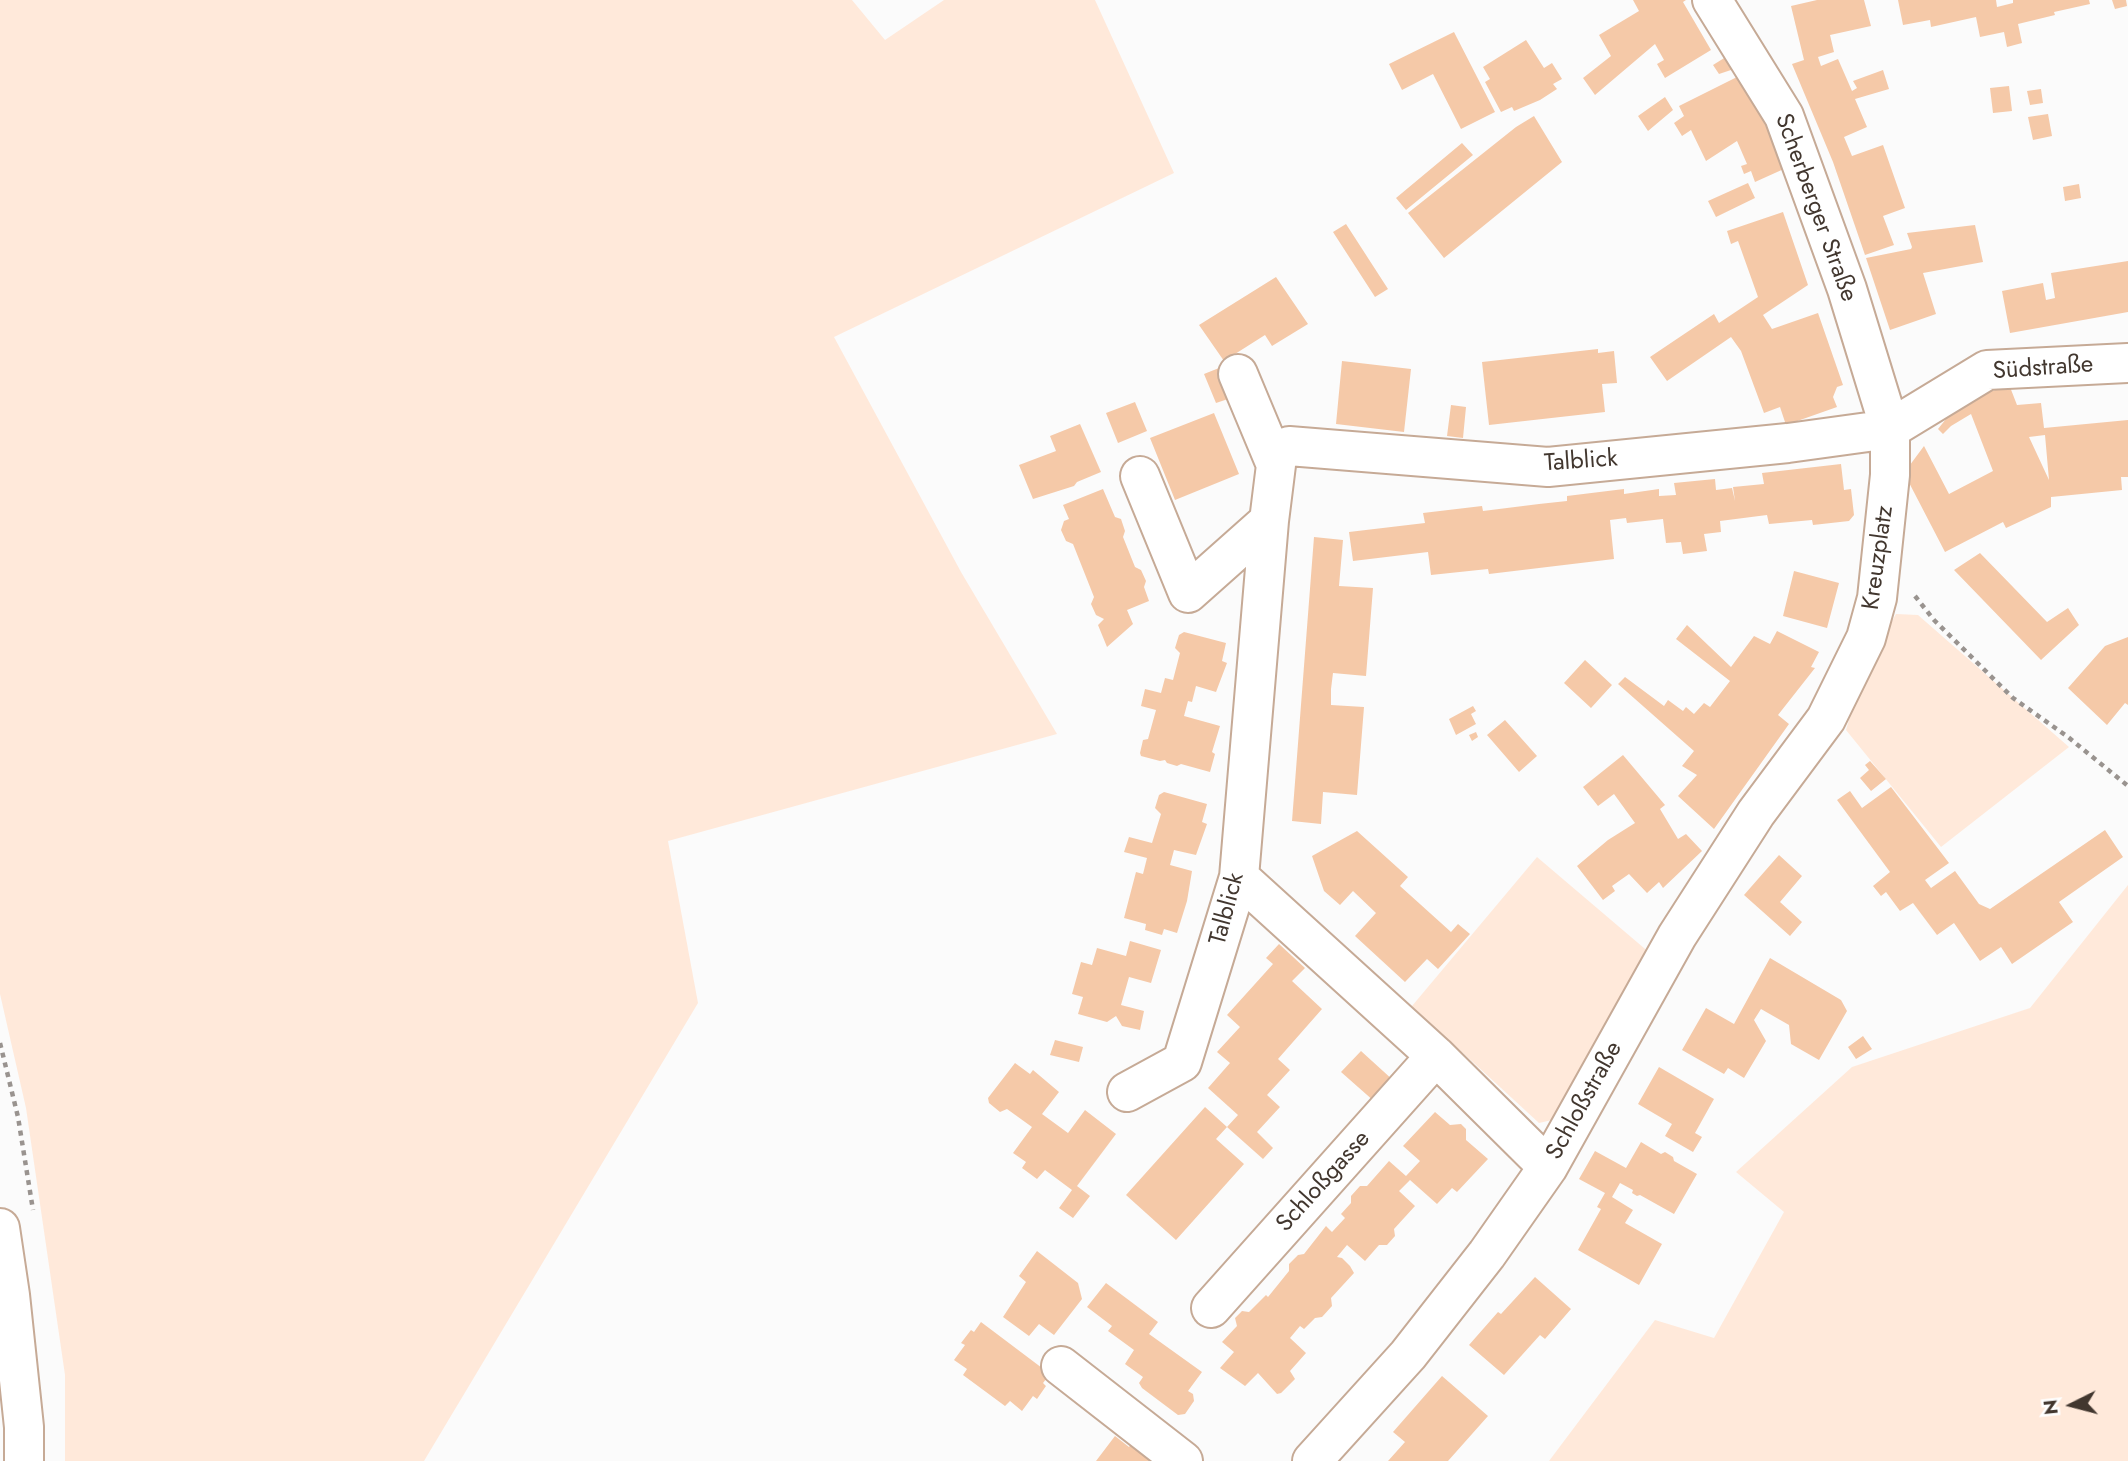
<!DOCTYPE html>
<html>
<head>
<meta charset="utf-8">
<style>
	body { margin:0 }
	#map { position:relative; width:2128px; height:1461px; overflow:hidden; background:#fbfbfb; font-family:Jost,sans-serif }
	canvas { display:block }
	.north { position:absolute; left:2037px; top:1370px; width:70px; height:70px; -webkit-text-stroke:5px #fff; paint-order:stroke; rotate:264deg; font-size:19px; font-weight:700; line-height:28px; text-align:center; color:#42372f }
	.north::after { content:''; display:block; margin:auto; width:24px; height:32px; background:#42372f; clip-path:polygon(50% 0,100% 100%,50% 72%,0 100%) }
</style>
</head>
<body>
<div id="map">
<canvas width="2128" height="1461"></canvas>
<div class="north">N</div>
</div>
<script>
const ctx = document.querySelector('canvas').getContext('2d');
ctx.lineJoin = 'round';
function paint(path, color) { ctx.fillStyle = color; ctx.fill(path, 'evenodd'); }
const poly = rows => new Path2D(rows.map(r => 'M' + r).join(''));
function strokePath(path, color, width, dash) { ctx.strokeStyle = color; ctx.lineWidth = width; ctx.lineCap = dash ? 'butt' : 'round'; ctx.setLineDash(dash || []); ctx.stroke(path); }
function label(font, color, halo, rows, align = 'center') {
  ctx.font = font + ' Jost,sans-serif'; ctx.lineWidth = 5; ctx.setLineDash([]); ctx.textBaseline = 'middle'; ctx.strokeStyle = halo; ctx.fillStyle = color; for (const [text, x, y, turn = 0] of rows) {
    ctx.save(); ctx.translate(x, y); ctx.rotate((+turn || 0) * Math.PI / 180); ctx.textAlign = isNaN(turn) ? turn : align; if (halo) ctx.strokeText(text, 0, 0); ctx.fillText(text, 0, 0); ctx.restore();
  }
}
paint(poly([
	[0,0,852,0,885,40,944,0,1095,0,1174,173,834,337,961,572,1057,734,668,841,698,1003,424,1461,65,1461,65,1375,26,1108,0,994],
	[1896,614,1918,615,2069,747,1941,847,1846,730,1863,672],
	[1537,857,1651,954,1569,1116,1539,1123,1412,1006],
	[2128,885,2128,1461,1549,1461,1655,1320,1714,1338,1784,1212,1736,1172,1852,1067,2030,1008]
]), '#ffe9da');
paint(poly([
	[1633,0,1686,0,1683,2,1711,50,1665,78,1657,64,1664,60,1655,44,1595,95,1583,78,1611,56,1599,35,1639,11],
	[1817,0,1864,0,1871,26,1830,35,1834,52,1818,57,1821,66,1838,59,1852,91,1857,88,1853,81,1883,70,1889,89,1855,99,1867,127,1844,137,1852,156,1883,145,1905,208,1883,216,1894,245,1865,255,1833,162,1792,64,1804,60,1791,6],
	[1898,0,1996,0,1997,7,2013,3,2013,0,2089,0,2090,4,2054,12,2055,15,2018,24,2022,43,2007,47,2004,32,1980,37,1976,17,1931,27,1930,20,1903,25],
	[2112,0,2126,0,2127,6,2115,9],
	[1454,32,1495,112,1461,129,1433,74,1402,90,1389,64],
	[1526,40,1544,68,1552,63,1562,79,1553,84,1557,89,1540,100,1514,111,1512,107,1501,112,1485,82,1490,79,1483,67],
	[1729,55,1737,68,1719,74,1713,65],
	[1741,75,1786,168,1755,182,1751,171,1744,174,1741,166,1747,164,1737,141,1706,161,1691,130,1682,136,1674,123,1684,116,1679,106],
	[2009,86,2012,111,1993,113,1990,88],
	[2041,89,2043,103,2030,105,2027,91],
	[1665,97,1673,110,1648,131,1638,116],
	[2048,114,2052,136,2033,140,2028,117],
	[1534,116,1562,162,1444,258,1408,213,1516,127],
	[1462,143,1473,155,1406,210,1396,198],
	[1748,183,1755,198,1716,217,1708,201],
	[2079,184,2081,198,2065,201,2063,187],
	[1783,212,1808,285,1763,315,1772,329,1818,313,1843,385,1837,387,1833,397,1837,407,1786,425,1780,407,1764,413,1741,351,1731,337,1667,381,1650,357,1714,314,1719,323,1758,297,1738,241,1731,244,1727,231],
	[1346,224,1388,289,1375,297,1333,232],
	[1975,225,1983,262,1923,273,1936,314,1890,330,1866,258,1911,249,1912,247,1907,233],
	[2128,261,2128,312,2010,333,2002,291,2043,283,2046,300,2055,298,2051,273],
	[1276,277,1308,324,1272,346,1265,335,1224,361,1199,325],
	[1598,349,1598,353,1614,351,1617,383,1602,384,1605,412,1489,425,1482,362],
	[1342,361,1411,369,1404,432,1336,424],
	[1219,368,1231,398,1216,403,1204,374],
	[2010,387,2017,405,2041,403,2044,428,2128,420,2128,477,2121,477,2122,490,2051,497,2051,507,2006,528,2003,522,1945,552,1904,473,1924,446,1949,494,1993,471,1971,414,1951,426,1943,434,1938,429,1954,409,1986,392],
	[2045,435,2049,480,2029,437],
	[1135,402,1147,431,1118,443,1106,413],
	[1451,405,1466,407,1463,438,1447,436],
	[1214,413,1239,474,1175,500,1150,438],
	[1080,424,1101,472,1077,482,1074,486,1033,499,1019,465,1056,451,1050,436],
	[1841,464,1844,490,1851,489,1854,515,1849,521,1813,525,1812,520,1769,524,1767,515,1720,521,1721,532,1704,534,1707,551,1683,554,1681,542,1666,543,1663,519,1627,523,1626,518,1610,520,1614,559,1489,574,1488,569,1431,575,1428,552,1353,561,1349,532,1425,523,1423,513,1482,506,1483,511,1539,504,1567,501,1567,496,1624,489,1624,494,1659,489,1659,496,1676,495,1674,483,1715,479,1716,490,1732,488,1735,501,1733,487,1764,484,1762,473],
	[1103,489,1115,517,1121,519,1125,531,1123,537,1135,567,1141,570,1146,581,1144,587,1149,601,1127,610,1133,624,1107,647,1098,625,1104,619,1096,615,1091,604,1094,597,1073,544,1066,541,1061,530,1064,521,1069,519,1063,505],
	[1314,537,1343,540,1339,586,1373,588,1366,676,1333,673,1331,689,1331,705,1364,707,1357,795,1323,792,1321,824,1292,821],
	[1980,553,2047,622,2068,608,2079,625,2041,660,1954,570],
	[1794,571,1839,583,1827,628,1783,616],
	[1687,625,1731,667,1754,636,1770,644,1777,631,1819,652,1811,667,1815,668,1778,715,1789,724,1714,829,1678,796,1697,775,1682,766,1694,751,1618,684,1625,677,1664,706,1668,700,1683,711,1686,707,1694,714,1704,703,1710,707,1730,681,1676,639],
	[1184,632,1226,643,1222,661,1227,663,1216,692,1196,686,1192,702,1188,701,1184,716,1220,726,1212,752,1215,754,1210,772,1181,764,1177,766,1167,763,1165,760,1160,761,1141,756,1140,753,1143,740,1148,739,1156,710,1141,706,1145,689,1161,693,1165,678,1173,680,1180,653,1175,648,1179,635],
	[2128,637,2128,705,2125,703,2107,725,2068,688,2105,646],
	[1585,660,1612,685,1591,708,1564,683],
	[1473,706,1476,711,1471,714,1476,724,1456,735,1449,719],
	[1505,720,1537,756,1519,772,1487,735],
	[1476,732,1478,737,1472,741,1469,735],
	[1623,755,1665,805,1660,809,1678,839,1686,834,1702,851,1663,888,1659,882,1647,893,1629,874,1612,886,1615,891,1603,900,1577,866,1608,840,1635,823,1614,794,1598,806,1583,787],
	[1870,761,1886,779,1871,791,1860,778,1869,770,1865,765],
	[1891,787,1949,863,1925,880,1931,888,1955,871,1979,904,1990,909,2105,830,2123,857,2059,902,2073,922,2012,964,2001,947,1980,961,1954,923,1937,935,1913,903,1900,911,1886,892,1881,896,1873,886,1890,872,1837,800,1850,791,1862,808],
	[1164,792,1207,804,1202,822,1207,824,1196,855,1174,850,1170,865,1192,871,1187,901,1177,933,1164,929,1162,935,1145,930,1146,924,1124,918,1136,872,1143,874,1147,858,1124,852,1129,837,1152,843,1161,814,1155,808,1159,795],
	[1357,831,1408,877,1400,886,1451,932,1458,924,1470,934,1438,969,1427,959,1405,982,1355,936,1376,913,1353,891,1340,905,1324,891,1312,856],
	[1779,855,1802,876,1780,902,1802,922,1790,936,1744,895],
	[1130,941,1161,950,1151,983,1129,977,1121,1005,1144,1011,1140,1030,1122,1026,1116,1016,1107,1022,1078,1014,1083,997,1072,994,1081,962,1092,965,1097,948,1126,956],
	[1279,944,1305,968,1292,981,1322,1009,1278,1059,1290,1070,1267,1095,1280,1107,1257,1132,1273,1148,1263,1159,1227,1127,1238,1115,1208,1088,1230,1063,1217,1052,1240,1027,1227,1015,1273,964,1266,958],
	[1770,958,1841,1000,1847,1011,1819,1060,1791,1044,1789,1025,1761,1009,1754,1020,1766,1041,1744,1078,1728,1068,1724,1074,1682,1050,1706,1008,1734,1024],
	[1863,1036,1872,1049,1856,1059,1848,1047],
	[1055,1040,1083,1047,1079,1062,1050,1055],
	[1361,1051,1394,1081,1375,1102,1341,1072],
	[1015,1063,1030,1074,1033,1070,1059,1092,1042,1114,1068,1133,1085,1110,1116,1134,1077,1186,1090,1196,1073,1218,1059,1208,1072,1190,1045,1170,1037,1179,1022,1168,1026,1162,1013,1153,1032,1127,1007,1109,1000,1112,989,1103,988,1098],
	[1659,1067,1714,1099,1695,1133,1702,1137,1693,1152,1665,1136,1672,1124,1638,1104],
	[1205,1107,1227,1127,1216,1139,1244,1164,1176,1240,1126,1195],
	[1435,1112,1450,1125,1461,1124,1466,1129,1466,1140,1488,1159,1457,1192,1452,1188,1437,1204,1410,1180,1399,1191,1415,1206,1394,1229,1395,1236,1387,1245,1379,1245,1365,1261,1347,1245,1337,1257,1342,1258,1350,1266,1354,1273,1331,1298,1332,1306,1322,1317,1315,1318,1304,1329,1300,1326,1290,1338,1306,1353,1290,1371,1295,1379,1281,1393,1277,1394,1258,1373,1245,1386,1220,1368,1234,1352,1222,1342,1237,1326,1235,1318,1242,1311,1249,1312,1266,1295,1268,1297,1289,1271,1289,1264,1298,1255,1304,1254,1326,1226,1332,1232,1345,1218,1341,1214,1351,1203,1351,1196,1360,1186,1367,1186,1389,1161,1406,1176,1420,1161,1403,1146],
	[1641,1142,1661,1154,1665,1152,1673,1157,1674,1161,1697,1174,1674,1214,1640,1195,1637,1196,1632,1193,1633,1190,1620,1183,1612,1197,1633,1210,1625,1223,1662,1244,1639,1285,1578,1250,1601,1209,1597,1207,1605,1193,1579,1179,1595,1151,1626,1168],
	[1037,1251,1078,1283,1082,1299,1054,1335,1039,1324,1029,1336,1003,1317,1026,1282,1019,1276],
	[1535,1277,1571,1309,1545,1339,1540,1335,1504,1375,1469,1345,1498,1312,1501,1314],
	[1106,1283,1158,1322,1149,1334,1202,1372,1188,1391,1193,1394,1194,1401,1185,1414,1178,1415,1142,1388,1139,1383,1143,1377,1125,1364,1134,1350,1108,1331,1112,1326,1087,1307],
	[981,1322,1050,1374,1043,1383,1046,1386,1037,1399,1033,1396,1022,1411,1010,1401,1005,1406,963,1375,967,1369,954,1360,965,1345,961,1343,971,1330,974,1332],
	[1442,1376,1488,1416,1448,1461,1388,1461,1405,1442,1393,1432],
	[1115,1436,1129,1447,1133,1441,1142,1448,1139,1452,1147,1459,1151,1454,1160,1461,1096,1461]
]), '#f5c9a8');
const street = poly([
	[1272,454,1289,446,1548,467,1788,443,1890,429,1987,370,2128,363],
	[1140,476,1188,593,1269,521],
	[1239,877,1436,1056,1548,1167],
	[1127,1092,1182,1062,1239,877,1269,521,1276,465,1238,374],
	[1211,1308,1436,1056],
	[1061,1366,1183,1461],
	[1312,1461,1408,1355,1487,1254,1548,1167,1677,936,1756,813,1826,719,1866,638,1877,598,1890,475,1890,429,1847,289,1784,116,1712,0]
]);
const secondary = poly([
	[0,1228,10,1295,24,1427,24,1461]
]);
strokePath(street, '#c6aa96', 42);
strokePath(secondary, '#c6aa96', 42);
strokePath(poly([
	[1915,596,1934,620,2013,698,2068,737,2128,786],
	[0,1043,18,1117,33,1210]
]), '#99938f', 4.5, [5, 5]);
strokePath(street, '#fff', 38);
strokePath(secondary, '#fff', 38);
label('24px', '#42372f', '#fff', [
	["Scherberger Straße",1815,208,70],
	["Südstraße",2043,369,-4],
	["Talblick",1581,462,-4],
	["Kreuzplatz",1879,558,-82],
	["Talblick",1228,909,-75],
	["Schloßstraße",1585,1101,-61],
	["Schloßgasse",1324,1182,-48]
]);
</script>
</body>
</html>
